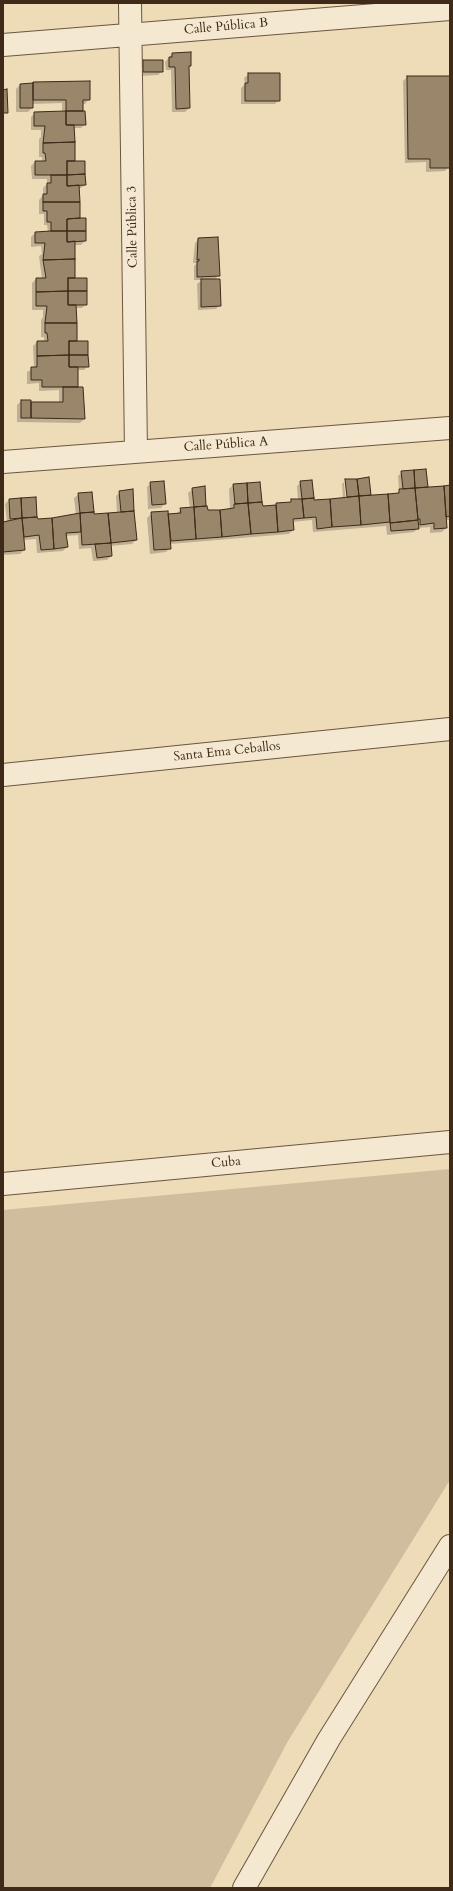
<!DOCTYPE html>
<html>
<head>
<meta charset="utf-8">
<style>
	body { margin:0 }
	#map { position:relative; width:453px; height:1891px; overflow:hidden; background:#eedbb8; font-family:Cardo,serif }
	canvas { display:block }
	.frame { position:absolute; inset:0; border:4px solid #3f2918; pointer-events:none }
</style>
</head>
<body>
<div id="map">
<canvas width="453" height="1891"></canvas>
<div class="frame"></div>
</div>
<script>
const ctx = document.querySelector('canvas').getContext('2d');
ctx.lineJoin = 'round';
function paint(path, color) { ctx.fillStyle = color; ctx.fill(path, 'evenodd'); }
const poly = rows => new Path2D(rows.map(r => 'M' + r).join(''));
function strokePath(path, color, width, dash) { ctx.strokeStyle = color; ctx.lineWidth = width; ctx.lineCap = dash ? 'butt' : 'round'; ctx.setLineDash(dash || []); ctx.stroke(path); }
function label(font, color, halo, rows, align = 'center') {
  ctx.font = font + ' Cardo,serif'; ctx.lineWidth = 4; ctx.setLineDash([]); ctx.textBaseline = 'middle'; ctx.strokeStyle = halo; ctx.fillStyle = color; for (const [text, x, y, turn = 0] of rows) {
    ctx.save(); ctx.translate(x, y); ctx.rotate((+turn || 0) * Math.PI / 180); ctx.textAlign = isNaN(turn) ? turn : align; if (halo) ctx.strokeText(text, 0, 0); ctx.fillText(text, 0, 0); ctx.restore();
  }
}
paint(poly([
	[450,1169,450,1480,288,1741,210,1888,3,1888,3,1210]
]), '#d0bd9d');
paint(poly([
	[35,3,67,3,35,4],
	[190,53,190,66,188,68,189,108,185,112,172,112,171,70,166,70,165,62,172,54],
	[144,61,162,71,158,75,140,76,140,65],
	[249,74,279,100,275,104,241,104,241,88,245,84,244,78],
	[407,77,450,77,450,161,449,167,445,171,426,172,426,162,405,163,403,81],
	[33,82,89,99,85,104,82,104,85,124,81,128,73,128,74,162,85,185,79,189,79,219,85,241,81,245,74,245,74,279,86,304,82,308,75,308,76,342,88,366,84,370,77,370,77,388,84,419,80,423,17,422,17,405,21,401,30,403,59,403,59,390,39,391,39,383,27,384,27,372,34,368,33,346,37,342,44,342,44,337,41,337,41,320,43,317,43,310,32,310,32,283,36,279,42,279,39,256,42,254,41,246,31,247,31,237,35,233,48,232,47,225,44,225,44,214,39,214,39,200,43,195,43,188,47,184,47,179,32,179,31,166,35,162,42,162,42,157,39,157,39,139,41,137,41,130,31,130,31,117,35,113,62,112,62,103,32,104,32,108,28,112,16,112,16,89,20,85,31,84],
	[199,239,219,275,214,280,220,305,216,309,198,310,197,284,202,280,194,280,194,266,197,263,193,263,195,243],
	[425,470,427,488,450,486,450,520,446,520,446,528,442,532,430,533,430,527,418,528,414,532,387,535,386,526,313,532,312,520,292,522,293,530,289,534,170,544,170,548,166,552,150,554,147,518,152,513,176,514,181,509,190,509,188,493,193,489,204,488,207,511,230,509,229,489,233,485,262,507,298,501,297,486,301,482,313,501,343,499,342,484,346,480,368,478,370,496,396,494,399,491,398,476,402,472],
	[344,482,346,482,348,502,346,502],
	[151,483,165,503,161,508,148,509,147,487],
	[120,492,136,540,132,544,110,546,111,556,107,560,93,561,91,548,79,549,78,535,66,536,67,547,63,551,37,553,36,539,23,540,24,550,20,554,3,555,3,523,7,522,5,504,9,500,35,498,37,520,64,518,76,515,74,498,79,494,93,515,117,513,116,496]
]), '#0003');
const building = poly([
	[191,52,191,66,189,66,190,108,176,109,175,67,169,67,169,57,172,57,172,53,191,52],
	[143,60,163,60,163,72,143,72,143,60],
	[248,73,280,73,280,101,245,101,245,83,248,83,248,73],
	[407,76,450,76,450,168,430,168,430,159,408,159,407,76],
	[90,81,90,100,83,100,83,111,66,111,66,100,33,100,33,82,90,81],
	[33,83,33,108,20,108,20,84,33,83],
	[7,89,8,113,3,113,3,90,7,89],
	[66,111,85,111,86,125,66,125,66,111],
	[66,111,66,125,74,125,75,142,43,143,45,126,34,126,34,112,66,111],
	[75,142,75,161,67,161,67,175,35,175,35,161,46,161,45,153,43,153,43,143,75,142],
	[67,161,85,161,85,174,67,175,67,161],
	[85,174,86,185,67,186,67,175,85,174],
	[51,175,67,175,67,186,79,185,80,202,43,202,43,194,47,194,47,183,51,183,51,175],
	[43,202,80,202,80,218,67,219,67,231,51,231,51,222,47,222,47,211,43,211,43,202],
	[80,218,86,218,86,231,67,231,67,219,80,218],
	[51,231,67,231,67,242,75,241,75,259,43,260,45,243,35,243,35,232,51,231],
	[67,231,86,231,86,241,67,242,67,231],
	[218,237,220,276,197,277,197,261,199,261,199,259,197,260,198,238,218,237],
	[75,259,75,278,68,278,68,291,36,292,36,278,46,278,43,260,75,259],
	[68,278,87,278,87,291,68,291,68,278],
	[201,279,220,279,221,306,201,307,201,279],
	[68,291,87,291,87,305,68,305,68,291],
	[68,291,68,305,76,305,77,323,45,323,47,306,36,306,36,292,68,291],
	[45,323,77,323,77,341,69,341,69,355,37,356,37,341,48,341,47,333,45,333,45,323],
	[69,341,88,341,88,355,69,355,69,341],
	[69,355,69,367,78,367,78,387,42,387,42,380,31,380,31,367,37,367,37,356,69,355],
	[69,355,88,355,89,367,69,367,69,355],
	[63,387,83,387,85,419,31,418,31,402,63,402,63,387],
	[21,400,31,400,31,418,21,418,21,400],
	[426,469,428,487,415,488,414,470,426,469],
	[414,470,415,488,403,489,401,471,414,470],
	[369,477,371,495,359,496,357,479,369,477],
	[345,479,357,479,359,496,347,497,345,479],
	[312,480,314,498,302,499,300,481,312,480],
	[164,481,166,504,152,505,150,482,164,481],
	[260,482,262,502,248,503,247,483,260,482],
	[247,483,248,503,235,504,233,484,247,483],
	[450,485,450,516,446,517,444,486,450,485],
	[205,486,206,506,194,507,192,488,205,486],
	[444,486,447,528,434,529,434,523,420,525,420,519,418,519,415,488,444,486],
	[415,488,418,520,390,523,388,494,399,493,399,489,415,488],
	[133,489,134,511,121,512,119,491,133,489],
	[92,492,94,512,80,513,78,493,92,492],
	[388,494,390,522,361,525,359,496,388,494],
	[359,496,361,525,332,527,330,499,359,496],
	[36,497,37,517,22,518,21,498,36,497],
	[21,498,22,518,10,519,9,499,21,498],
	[314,498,314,500,330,499,332,527,317,529,316,517,304,518,302,499,314,498],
	[291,499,302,499,304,518,293,519,294,530,278,532,276,503,291,502,291,499],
	[262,502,263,506,276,505,278,532,251,534,248,503,262,502],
	[248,503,251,534,222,537,220,510,234,508,234,504,248,503],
	[207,506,208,510,220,510,222,537,196,539,194,507,207,506],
	[194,507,196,539,171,541,168,514,181,513,180,508,194,507],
	[134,511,137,540,111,543,108,513,134,511],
	[168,511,171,549,154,550,151,512,168,511],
	[94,512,94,514,108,513,111,543,82,545,80,513,94,512],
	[80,513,81,532,66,533,68,547,54,549,52,518,80,513],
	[37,517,38,519,52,518,54,549,41,550,39,535,24,537,22,518,37,517],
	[22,518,25,550,3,552,3,522,22,518],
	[418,520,419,529,391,531,390,523,418,520],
	[111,543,112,556,97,558,95,544,111,543]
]);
paint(building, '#9a866b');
strokePath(building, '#3f2918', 1);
const minor = poly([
	[130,3,136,452],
	[3,45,450,9],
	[3,462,450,428],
	[3,775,450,729],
	[3,1184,450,1142]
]);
const tertiary = poly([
	[244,1888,329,1739,450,1546]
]);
strokePath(minor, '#6b5640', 24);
strokePath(tertiary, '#6b5640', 24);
strokePath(minor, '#f4e8d1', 22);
strokePath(tertiary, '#f4e8d1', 22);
label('13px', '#3f2918', '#f4e8d1', [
	["Calle Pública B",226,27,-5],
	["Calle Pública 3",133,227,-91],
	["Calle Pública A",226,445,-4],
	["Santa Ema Ceballos",227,752,-6],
	["Cuba",226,1163,-5]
]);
</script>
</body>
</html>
